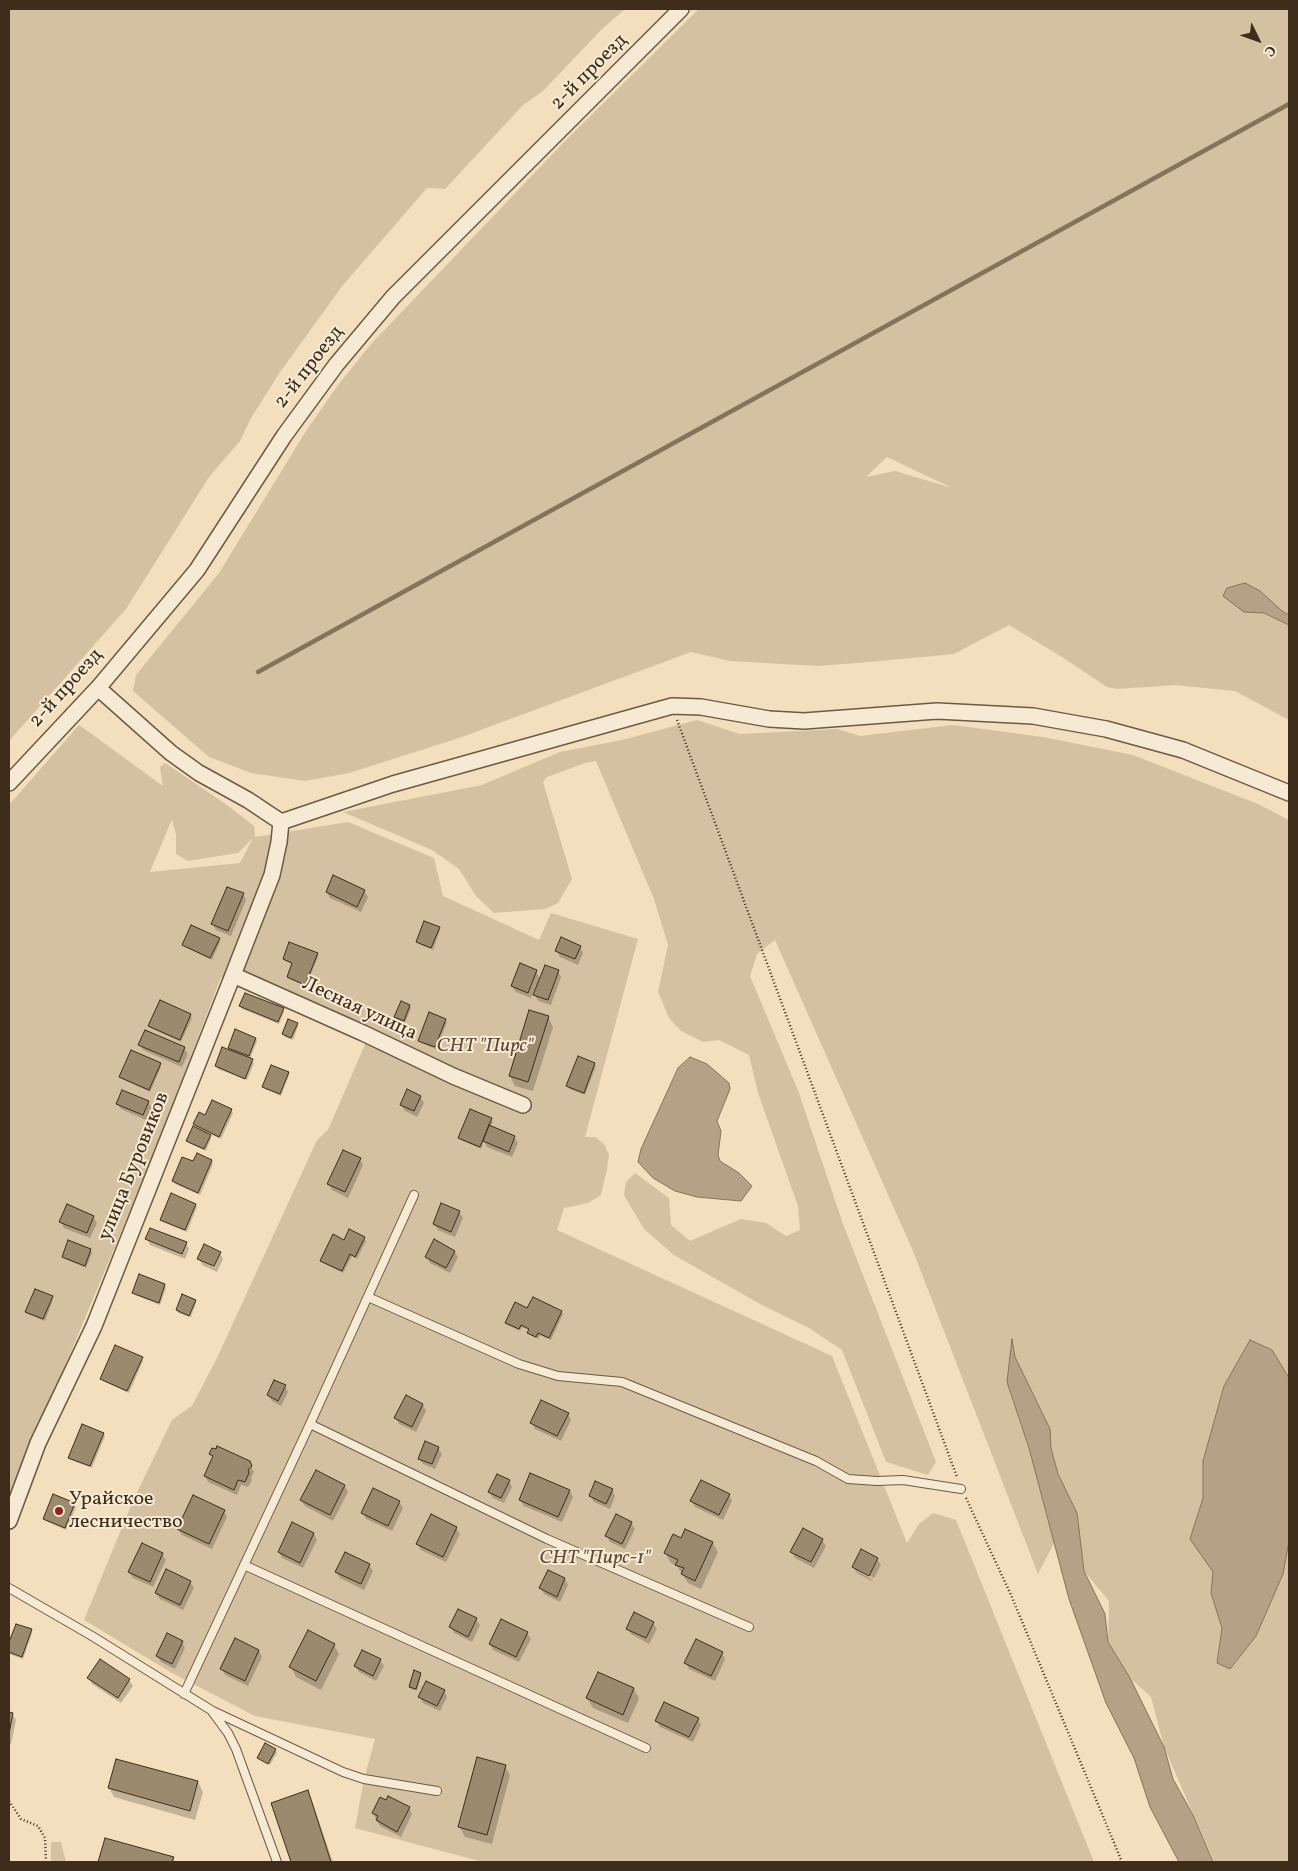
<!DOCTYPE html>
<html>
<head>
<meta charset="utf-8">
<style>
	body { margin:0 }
	#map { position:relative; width:1298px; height:1871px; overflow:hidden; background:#f3dfbd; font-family:Vollkorn,serif }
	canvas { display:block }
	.frame { position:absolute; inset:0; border:10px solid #3e2d1b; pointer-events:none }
	.north { position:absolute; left:1233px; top:15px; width:50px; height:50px; -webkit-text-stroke:4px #f7ead4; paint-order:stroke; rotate:132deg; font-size:14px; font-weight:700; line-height:20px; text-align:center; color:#3e2d1b }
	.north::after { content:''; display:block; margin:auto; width:18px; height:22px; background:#3e2d1b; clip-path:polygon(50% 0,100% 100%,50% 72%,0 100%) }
</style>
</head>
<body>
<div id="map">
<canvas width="1298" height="1871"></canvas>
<div class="frame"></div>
<div class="north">С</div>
</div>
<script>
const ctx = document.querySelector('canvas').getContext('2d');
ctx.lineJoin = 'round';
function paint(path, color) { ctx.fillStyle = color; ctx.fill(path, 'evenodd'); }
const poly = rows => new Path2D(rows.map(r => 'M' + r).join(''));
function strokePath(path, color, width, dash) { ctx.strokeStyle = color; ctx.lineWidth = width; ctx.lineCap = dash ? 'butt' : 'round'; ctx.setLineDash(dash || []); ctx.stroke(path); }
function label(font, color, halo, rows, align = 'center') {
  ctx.font = font + ' Vollkorn,serif'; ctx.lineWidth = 4; ctx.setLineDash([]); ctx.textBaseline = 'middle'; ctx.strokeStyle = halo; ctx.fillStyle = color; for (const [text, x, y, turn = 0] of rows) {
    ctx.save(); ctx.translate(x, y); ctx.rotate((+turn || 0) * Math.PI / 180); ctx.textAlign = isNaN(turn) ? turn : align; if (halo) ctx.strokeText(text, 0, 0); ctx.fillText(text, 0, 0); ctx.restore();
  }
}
paint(poly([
	[9,9,625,9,601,30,543,91,523,105,445,189,427,188,343,285,280,372,251,418,240,441,209,477,126,609,9,741],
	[699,9,1289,9,1289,615,1283,611,1244,612,1264,613,1289,625,1289,720,1235,691,1175,685,1117,689,1107,687,1062,657,1009,625,954,654,869,662,818,666,730,661,691,652,459,738,349,773,305,781,251,773,209,757,133,691,136,675,219,573,306,431,338,385,372,343,566,140],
	[887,457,948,486,949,487,895,471,866,477],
	[697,720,740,734,837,729,860,736,953,725,1043,737,1133,755,1258,804,1289,820,1289,1378,1272,1350,1250,1341,1224,1386,1203,1461,1203,1498,1190,1539,1213,1572,1211,1593,1222,1628,1217,1663,1230,1669,1256,1636,1283,1574,1289,1541,1289,1862,1214,1862,1164,1747,1151,1697,1130,1678,1108,1642,1109,1601,1084,1571,1077,1513,1058,1474,1051,1448,1050,1429,1015,1357,1012,1342,1007,1382,1029,1448,1054,1543,1038,1574,913,1251,775,940,757,954,750,976,799,1093,843,1224,936,1462,928,1475,886,1462,842,1350,809,1328,760,1304,674,1255,644,1229,624,1195,626,1182,635,1173,669,1198,671,1225,690,1241,741,1219,766,1223,786,1236,800,1230,798,1206,758,1093,749,1055,719,1040,703,1042,681,1031,669,1018,658,992,668,945,654,899,596,761,585,763,547,777,543,782,572,879,558,903,545,909,494,913,476,896,459,869,432,850,343,812,482,785,560,752,622,740],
	[79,725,163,786,160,767,165,763,227,805,254,826,255,837,348,822,434,858,443,896,539,940,551,913,638,939,585,1137,595,1137,604,1144,609,1155,607,1169,601,1195,588,1203,564,1208,557,1230,832,1356,907,1543,919,1524,933,1513,956,1520,1094,1862,483,1862,355,1828,364,1779,375,1739,255,1716,172,1673,84,1620,132,1503,172,1420,192,1406,217,1358,317,1140,328,1130,366,1042,221,977,156,1149,35,1437,9,1505,9,805],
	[172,819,176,835,176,854,188,861,238,853,253,838,240,863,150,872],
	[51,1842,61,1842,66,1862,51,1862]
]), '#d4c1a1');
const water = poly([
	[1245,583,1260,591,1282,611,1289,615,1289,625,1264,613,1244,612,1223,596,1227,588,1245,583],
	[690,1057,707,1064,729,1083,730,1089,717,1121,721,1131,718,1155,720,1161,739,1173,752,1186,741,1201,697,1197,675,1191,653,1178,638,1162,641,1149,678,1068,690,1057],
	[1012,1339,1015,1357,1050,1429,1051,1448,1058,1474,1077,1513,1084,1571,1105,1614,1108,1642,1130,1678,1164,1747,1173,1779,1193,1815,1213,1862,1179,1862,1150,1807,1134,1758,1106,1703,1069,1599,1029,1448,1007,1382,1012,1339],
	[1250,1340,1272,1350,1289,1378,1289,1541,1283,1574,1256,1636,1230,1669,1217,1663,1222,1628,1211,1593,1213,1572,1190,1539,1203,1498,1203,1461,1224,1386,1250,1340]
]);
paint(water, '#b5a286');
strokePath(water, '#85735b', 1);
paint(poly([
	[364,891,368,897,361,912,330,898,327,892],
	[243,894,246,900,231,936,216,930,213,924],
	[439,928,440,930,433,950,419,944,417,941],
	[219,939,220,942,212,960,185,947,183,945],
	[580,947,583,953,578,965,560,957,557,951],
	[317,954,318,957,306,986,289,979,288,977,293,964,285,961,284,958],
	[536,971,540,979,558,971,561,977,551,1005,538,1001,535,995,538,987,536,986,531,998,516,992,512,986],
	[161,1002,190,1015,192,1018,181,1042,151,1028,150,1026],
	[240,1006,283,1009,284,1012,279,1024,242,1009],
	[409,1006,411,1008,405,1023,397,1020,396,1017],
	[548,1017,553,1027,533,1091,515,1086,510,1076],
	[445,1020,447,1023,436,1049,421,1043,420,1041],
	[297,1024,298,1026,293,1040,285,1037,283,1034],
	[256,1039,257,1041,250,1059,254,1063,247,1080,218,1069,216,1066,232,1052,229,1048],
	[140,1044,184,1048,188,1054,182,1067,143,1050],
	[160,1064,161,1067,150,1092,122,1079,120,1077],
	[594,1064,596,1066,585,1095,569,1089,568,1086],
	[288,1073,289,1075,281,1096,265,1089,264,1087],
	[420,1097,424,1103,417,1117,405,1111,401,1105],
	[148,1102,152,1108,146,1120,121,1109,117,1103],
	[231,1110,233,1113,221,1139,208,1133,211,1138,206,1151,189,1143,187,1141,197,1130,194,1124,206,1116],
	[491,1119,493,1122,490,1127,514,1137,518,1143,512,1157,487,1147,484,1141,481,1149,461,1140,460,1137],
	[360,1159,363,1165,348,1198,332,1190,328,1184],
	[212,1161,213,1164,200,1195,175,1184,173,1181,194,1163],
	[196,1205,197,1207,187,1232,163,1222,161,1219],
	[459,1212,463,1218,455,1237,438,1230,434,1224],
	[93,1217,97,1223,90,1238,64,1228,61,1222],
	[364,1238,366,1241,357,1259,352,1256,343,1273,323,1263,321,1260,345,1241],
	[147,1239,186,1243,189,1249,185,1259,150,1245],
	[90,1250,92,1253,86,1268,65,1259,63,1257],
	[454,1251,458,1257,450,1273,430,1263,427,1257],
	[220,1253,223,1259,217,1272,202,1265,199,1259],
	[165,1285,166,1288,160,1305,135,1295,133,1293],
	[52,1297,53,1300,45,1321,28,1314,26,1311],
	[195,1301,196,1303,191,1317,178,1313,177,1310],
	[528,1309,561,1312,563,1314,551,1340,540,1335,538,1339,530,1335,528,1333,530,1330,522,1327,520,1331,508,1325,506,1323],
	[142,1358,143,1361,129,1393,103,1381,102,1379],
	[285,1386,288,1392,281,1406,272,1401,268,1395],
	[406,1397,423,1405,426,1411,416,1432,399,1424,396,1418],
	[568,1414,571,1420,561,1441,535,1429,532,1423],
	[103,1434,105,1436,92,1468,71,1460,70,1457],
	[438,1448,442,1454,435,1469,423,1464,419,1458],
	[211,1454,249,1462,254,1472,251,1477,252,1480,248,1487,241,1485,237,1495,208,1482,205,1476,213,1458],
	[509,1481,512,1487,504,1503,493,1498,489,1492],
	[345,1486,348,1492,333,1521,305,1506,301,1500],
	[612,1490,615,1496,610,1509,594,1502,590,1496],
	[570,1491,573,1497,562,1522,524,1506,520,1500],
	[729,1495,732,1501,723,1520,695,1507,692,1501],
	[399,1502,403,1508,392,1531,366,1519,363,1513],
	[74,1504,76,1507,66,1530,46,1521,44,1519],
	[224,1511,227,1517,212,1549,182,1535,178,1529],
	[631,1523,635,1529,625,1549,610,1542,607,1536],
	[293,1524,314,1534,317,1540,303,1568,282,1558,279,1552],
	[456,1528,460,1534,446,1562,421,1550,417,1544],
	[682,1539,713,1543,718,1552,701,1589,688,1583,677,1566,671,1563,665,1553],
	[822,1540,826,1546,814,1568,795,1558,792,1552],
	[162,1554,166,1560,153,1587,133,1578,129,1572],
	[877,1559,881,1565,874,1578,857,1568,857,1571,873,1580,872,1581,857,1573,853,1567],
	[369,1565,373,1571,364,1590,340,1578,336,1572],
	[548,1572,565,1579,568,1585,560,1602,544,1594,541,1588],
	[190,1582,194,1588,183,1610,160,1599,156,1593],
	[476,1619,480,1625,472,1642,454,1633,451,1627],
	[653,1623,657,1629,649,1644,631,1634,627,1628],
	[16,1625,31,1631,32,1633,23,1659,9,1654,9,1645],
	[527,1633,531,1639,519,1662,493,1650,490,1644],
	[236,1640,259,1651,262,1657,248,1686,225,1675,222,1669],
	[182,1642,185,1648,175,1669,161,1662,157,1656],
	[334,1645,339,1654,321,1690,296,1677,291,1667],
	[722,1653,725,1659,715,1681,689,1669,686,1663],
	[380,1660,384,1666,376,1681,359,1672,355,1666],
	[100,1661,129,1680,133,1686,121,1703,92,1684,89,1678],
	[420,1674,421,1676,417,1691,411,1689,410,1687],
	[598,1674,634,1689,639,1699,628,1723,593,1708,587,1698],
	[444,1691,447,1697,440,1711,423,1703,420,1697],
	[9,1713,12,1714,16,1720,11,1744,9,1744],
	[698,1719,701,1725,693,1742,660,1727,657,1721],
	[275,1750,277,1753,270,1765,259,1758],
	[505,1766,510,1775,492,1844,465,1837,460,1827],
	[198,1782,203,1792,195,1820,114,1797,109,1788],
	[307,1792,312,1801,333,1862,292,1862,273,1804],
	[409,1808,412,1814,401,1837,380,1826,373,1813],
	[106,1840,173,1858,175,1862,100,1862]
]), '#0003');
strokePath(poly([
	[258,672,1289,104]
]), '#85735b', 4.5);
const building = poly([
	[333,875,365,890,357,907,326,892,333,875],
	[227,887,244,893,228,931,211,924,227,887],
	[424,921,440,927,431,948,416,942,424,921],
	[191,925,220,938,210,958,182,945,191,925],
	[561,937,581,946,575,959,555,951,561,937],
	[289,942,318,953,305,985,287,977,292,963,283,959,289,942],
	[520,963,537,970,528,993,511,986,520,963],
	[545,965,559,970,548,1000,533,995,545,965],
	[245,993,284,1008,278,1022,239,1006,245,993],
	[160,1000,191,1014,180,1040,148,1026,160,1000],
	[401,1001,410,1005,404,1021,394,1017,401,1001],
	[529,1010,549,1016,528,1082,509,1076,529,1010],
	[429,1012,446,1019,435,1047,418,1041,429,1012],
	[288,1019,298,1023,291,1038,282,1034,288,1019],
	[235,1029,256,1038,249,1056,228,1048,235,1029],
	[145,1030,185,1047,179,1062,138,1045,145,1030],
	[222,1047,253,1059,245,1079,215,1066,222,1047],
	[131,1050,161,1063,149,1090,119,1077,131,1050],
	[578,1056,595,1063,584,1093,566,1086,578,1056],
	[271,1065,289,1072,280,1094,262,1087,271,1065],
	[407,1089,421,1096,414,1111,400,1105,407,1089],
	[122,1090,149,1101,143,1115,116,1104,122,1090],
	[212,1100,232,1109,219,1137,193,1124,199,1112,205,1115,212,1100],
	[470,1109,492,1118,480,1147,458,1138,470,1109],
	[489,1125,515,1136,509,1152,483,1141,489,1125],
	[193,1126,211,1135,204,1149,186,1141,193,1126],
	[343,1150,361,1158,345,1192,327,1184,343,1150],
	[197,1153,212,1160,198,1193,172,1181,182,1157,193,1161,197,1153],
	[171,1193,196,1204,185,1230,160,1220,171,1193],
	[441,1203,460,1211,451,1232,433,1224,441,1203],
	[67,1204,94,1216,87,1233,59,1222,67,1204],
	[150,1228,187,1242,182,1254,145,1239,150,1228],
	[349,1229,365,1237,355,1257,350,1254,342,1271,320,1261,333,1234,344,1240,349,1229],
	[434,1239,455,1251,446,1268,425,1257,434,1239],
	[68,1240,91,1249,85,1266,62,1257,68,1240],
	[204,1244,221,1252,214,1266,197,1259,204,1244],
	[139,1274,165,1284,159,1303,132,1293,139,1274],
	[35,1289,53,1296,43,1319,25,1312,35,1289],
	[182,1294,196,1300,189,1316,176,1310,182,1294],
	[533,1297,562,1311,549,1338,538,1333,536,1337,527,1333,529,1329,521,1325,519,1329,505,1323,515,1302,527,1308,533,1297],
	[115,1345,143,1357,127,1391,100,1379,115,1345],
	[274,1380,286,1385,278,1401,267,1395,274,1380],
	[406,1395,423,1404,412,1427,394,1418,406,1395],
	[541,1400,569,1413,557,1436,530,1423,541,1400],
	[82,1424,104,1433,90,1466,68,1458,82,1424],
	[425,1441,439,1447,432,1464,418,1459,425,1441],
	[217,1446,250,1461,252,1466,248,1470,249,1473,245,1482,238,1480,234,1490,204,1476,213,1456,209,1454,212,1448,216,1449,217,1446],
	[316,1470,345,1485,330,1515,300,1500,316,1470],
	[530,1473,570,1490,558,1517,519,1500,530,1473],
	[497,1474,510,1480,501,1498,488,1492,497,1474],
	[701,1480,730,1494,719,1515,690,1501,701,1480],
	[595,1481,613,1489,606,1504,589,1496,595,1481],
	[373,1488,400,1501,388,1526,361,1513,373,1488],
	[53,1494,75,1503,65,1528,43,1519,53,1494],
	[193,1495,225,1510,209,1544,177,1529,193,1495],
	[431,1514,457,1527,443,1557,416,1544,431,1514],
	[616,1514,632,1522,622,1544,605,1536,616,1514],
	[292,1522,314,1533,300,1563,278,1552,292,1522],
	[803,1528,823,1539,811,1562,790,1552,803,1528],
	[685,1529,713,1542,695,1581,681,1574,684,1568,675,1565,678,1560,664,1553,673,1534,681,1538,685,1529],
	[142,1543,163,1553,150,1582,128,1572,142,1543],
	[861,1549,878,1558,869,1576,852,1567,861,1549],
	[345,1552,370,1564,361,1584,335,1572,345,1552],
	[166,1569,191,1581,180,1605,155,1593,166,1569],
	[548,1570,565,1578,557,1597,539,1588,548,1570],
	[458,1609,477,1618,468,1637,449,1627,458,1609],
	[634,1612,654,1622,646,1638,626,1629,634,1612],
	[501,1619,528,1632,516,1657,489,1644,501,1619],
	[16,1624,32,1629,22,1657,9,1652,9,1642,16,1624],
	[308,1630,335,1644,316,1681,289,1667,308,1630],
	[167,1633,183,1641,172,1664,156,1656,167,1633],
	[235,1638,259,1650,245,1681,220,1669,235,1638],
	[696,1639,723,1652,711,1676,684,1663,696,1639],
	[362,1650,381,1659,373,1676,354,1666,362,1650],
	[100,1659,130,1679,118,1698,87,1678,100,1659],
	[414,1670,421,1673,416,1689,409,1687,414,1670],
	[598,1672,634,1688,623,1715,586,1698,598,1672],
	[426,1681,445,1690,437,1706,418,1697,426,1681],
	[664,1702,699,1718,689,1737,655,1721,664,1702],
	[9,1712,13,1713,9,1734,9,1712],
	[265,1743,276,1749,268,1764,257,1758,265,1743],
	[477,1757,506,1765,487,1835,458,1827,477,1757],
	[116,1759,198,1781,190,1811,108,1788,116,1759],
	[308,1790,331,1862,291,1862,271,1803,308,1790],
	[388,1796,410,1807,397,1832,376,1820,378,1816,372,1813,380,1797,386,1800,388,1796],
	[105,1838,174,1857,172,1862,98,1862,105,1838]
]);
paint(building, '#9c8a6f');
strokePath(building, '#3e2d1b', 1);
const lane = poly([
	[368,1297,519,1364,558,1376,622,1382,816,1461,848,1479,877,1481,903,1480,961,1489],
	[310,1424,547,1539,749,1627],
	[244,1565,646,1748],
	[9,1588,92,1636,211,1710,228,1733,236,1749,277,1862],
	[184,1694,310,1424,414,1195],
	[213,1711,343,1772,364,1779,437,1791]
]);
const street = poly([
	[98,688,171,753,199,773,248,800,281,822],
	[9,783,98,688,197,570,284,436,336,365,393,297,681,9],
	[281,822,393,784,672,706,701,707,769,719,804,721,937,711,1033,716,1106,729,1183,750,1289,793],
	[233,975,363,1033,453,1076,523,1105],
	[9,1521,38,1443,94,1326,233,975,272,875,279,842,281,822]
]);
strokePath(lane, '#6b5a44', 10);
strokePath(street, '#6b5a44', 18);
strokePath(poly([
	[677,720,957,1477],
	[966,1498,1011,1595,1122,1862],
	[9,1801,21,1819,38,1826,45,1838,46,1862]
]), '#3e2d1b', 2.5, [1, 2.5]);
strokePath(lane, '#f7ead4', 8);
strokePath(street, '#f7ead4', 15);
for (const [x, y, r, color] of [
	[59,1511,5,"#8f2418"]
]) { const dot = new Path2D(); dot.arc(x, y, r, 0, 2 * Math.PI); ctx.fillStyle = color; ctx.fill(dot); strokePath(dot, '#f7ead4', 2); }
label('20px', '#3e2d1b', '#f7ead4', [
	["2-й проезд",590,73,-45],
	["2-й проезд",310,368,-52],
	["2-й проезд",67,689,-48],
	["Лесная улица",359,1010,25],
	["улица Буровиков",135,1167,-68]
]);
label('italic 20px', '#5c4b36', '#f7ead4', [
	["СНТ \"Пирс\"",485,1047],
	["СНТ \"Пирс-1\"",595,1559]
]);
label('20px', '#3e2d1b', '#f7ead4', [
	["Урайское",69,1500],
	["лесничество",69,1523]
], 'left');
</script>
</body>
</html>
